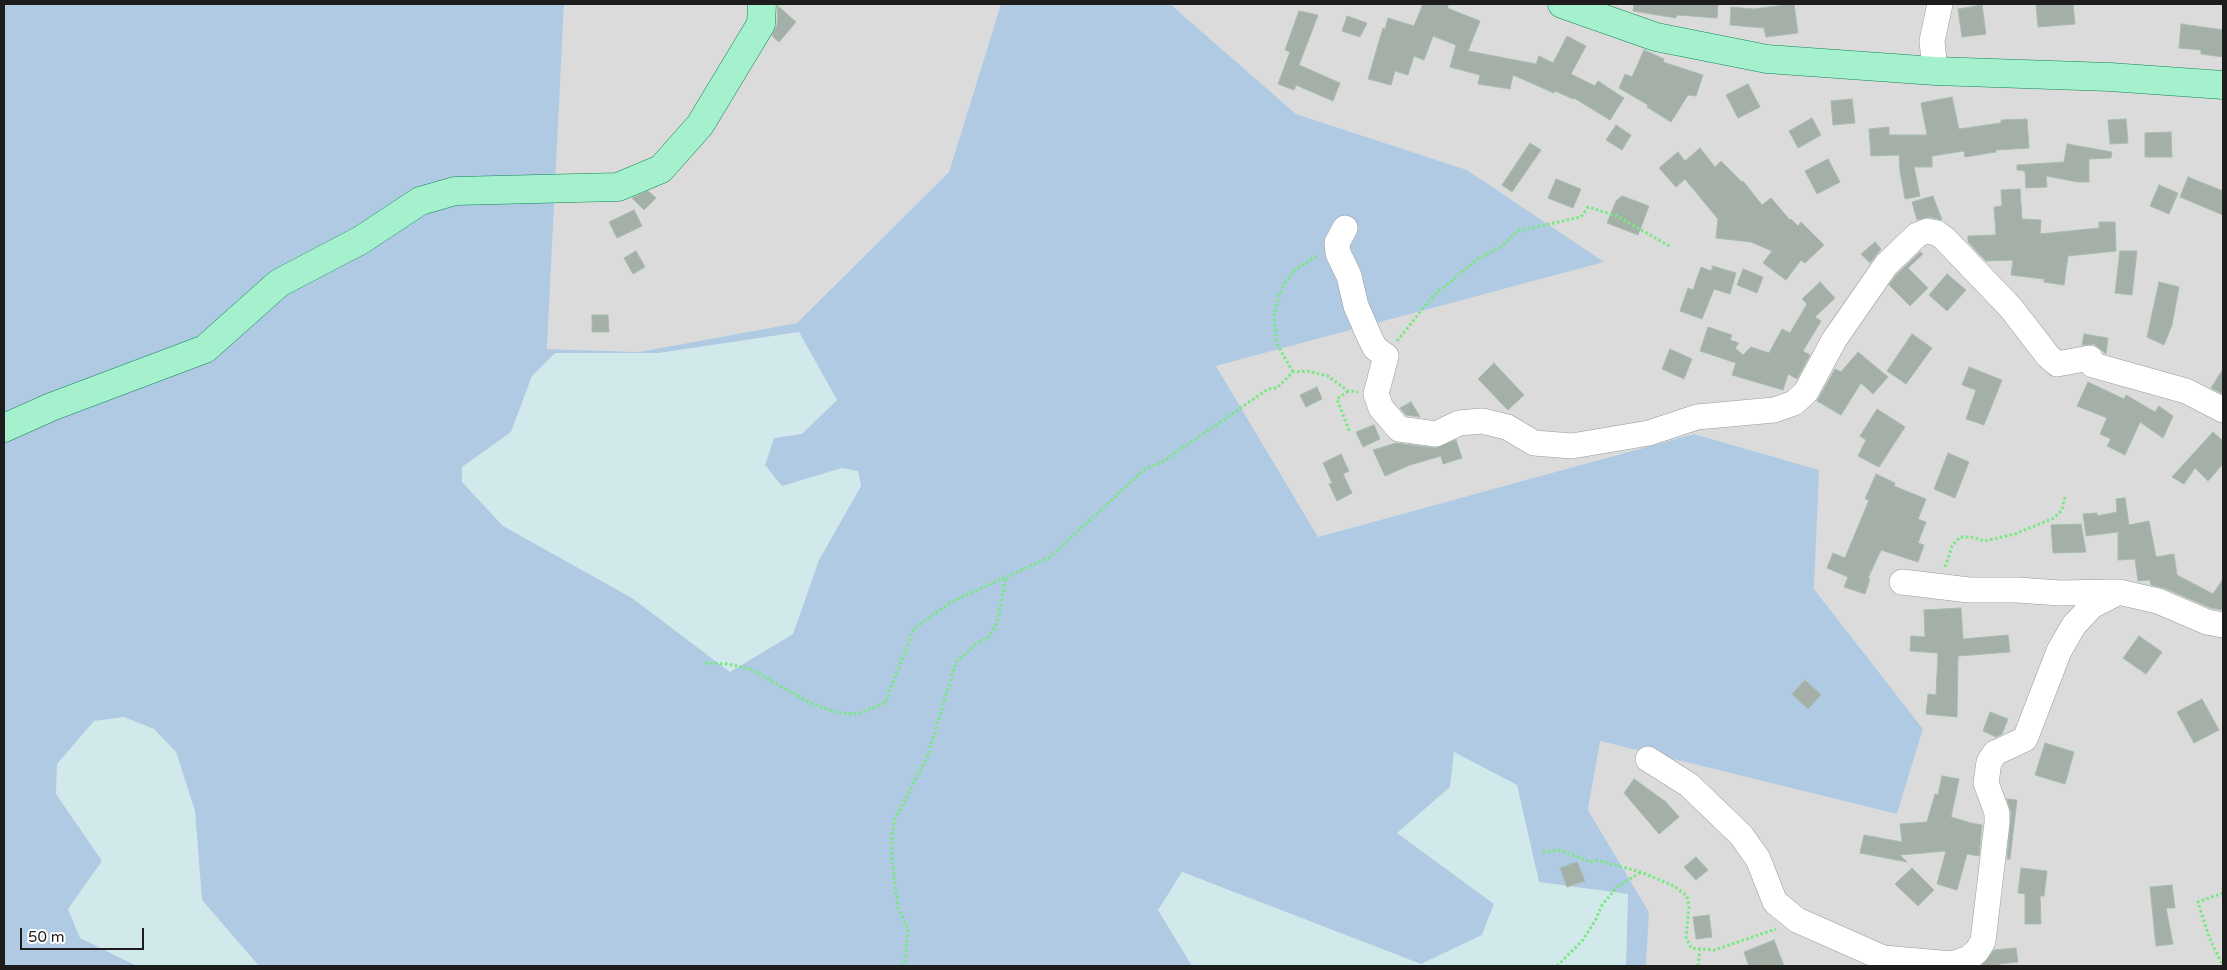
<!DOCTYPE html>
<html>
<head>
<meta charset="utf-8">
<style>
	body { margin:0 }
	#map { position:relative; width:2227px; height:970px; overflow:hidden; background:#e4ede9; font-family:"Varela Round",sans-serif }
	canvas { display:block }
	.frame { position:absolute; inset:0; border:5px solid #1d1d1d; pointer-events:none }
	.scale { position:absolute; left:20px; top:928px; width:124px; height:22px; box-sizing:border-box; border:2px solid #1d1d1d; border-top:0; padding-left:6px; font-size:15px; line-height:18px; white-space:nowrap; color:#1d1d1d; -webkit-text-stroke:4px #fff; paint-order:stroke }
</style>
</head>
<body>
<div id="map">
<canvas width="2227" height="970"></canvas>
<div class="frame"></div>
<div class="scale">50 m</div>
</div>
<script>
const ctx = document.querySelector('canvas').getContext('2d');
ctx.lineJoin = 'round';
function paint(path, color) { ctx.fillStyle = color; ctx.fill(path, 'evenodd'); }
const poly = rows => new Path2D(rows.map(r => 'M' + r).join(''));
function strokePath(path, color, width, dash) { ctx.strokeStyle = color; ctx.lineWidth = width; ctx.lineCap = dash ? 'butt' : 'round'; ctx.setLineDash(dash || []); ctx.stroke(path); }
paint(poly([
	[564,4,1001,4,949,172,797,323,639,352,547,349],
	[1170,4,2223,4,2223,966,1646,966,1649,912,1588,810,1600,741,1897,814,1923,729,1814,589,1818,470,1694,434,1318,537,1216,366,1603,262,1467,170,1296,114]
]), '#dadbda');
paint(poly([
	[799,332,837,400,802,435,774,438,782,485,842,468,858,471,861,486,819,560,793,634,730,672,632,598,503,526,462,482,462,467,511,432,532,376,555,353,659,353],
	[124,717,154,729,176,752,195,811,202,900,259,966,137,966,80,938,68,909,102,861,56,794,57,764,93,721],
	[1454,752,1517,785,1539,882,1628,894,1626,966,1192,966,1158,910,1181,872,1421,964,1482,935,1494,904,1397,833,1450,787]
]), '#d1e9ea');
paint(poly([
	[4,4,564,4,547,349,639,352,797,323,949,172,1001,4,1170,4,1296,114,1467,170,1604,262,1216,366,1318,537,1694,434,1819,470,1814,589,1923,729,1897,814,1600,741,1588,810,1649,912,1646,966,1626,966,1628,894,1539,882,1517,785,1454,752,1450,787,1397,833,1494,904,1482,935,1421,964,1182,872,1158,910,1192,966,259,966,202,900,195,811,176,752,154,729,124,717,94,721,57,764,56,794,102,861,68,909,80,938,137,966,4,966],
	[799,332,837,400,802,434,774,438,765,465,782,486,842,468,858,471,861,486,819,560,793,634,730,672,632,598,503,526,462,482,462,467,511,432,532,376,555,353,659,353]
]), '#afcae2');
const building = poly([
	[1423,4,1449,4,1447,8,1480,21,1468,51,1536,64,1539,56,1553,63,1567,36,1586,46,1571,74,1595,86,1598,81,1624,98,1610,120,1574,98,1573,99,1555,91,1554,93,1513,75,1510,89,1478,84,1480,75,1450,67,1456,45,1433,36,1424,60,1414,56,1408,75,1395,71,1391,85,1368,79,1383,28,1385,29,1388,18,1414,26,1423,4],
	[1634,4,1718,4,1717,18,1677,15,1676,18,1633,11,1634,4],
	[1794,4,1798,33,1766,37,1764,28,1730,25,1731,7,1753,9,1794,4],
	[2036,4,2073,4,2075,24,2038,27,2036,4],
	[1982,5,1986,34,1962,37,1958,9,1982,5],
	[778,6,796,22,779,42,772,36,777,25,778,6],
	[1299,11,1318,15,1299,65,1340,83,1333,101,1296,85,1294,90,1278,84,1290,52,1285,50,1299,11],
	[1347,16,1367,23,1360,37,1342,31,1347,16],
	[2181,24,2223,30,2223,57,2201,54,2201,50,2179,48,2181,24],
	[1644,50,1664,59,1663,62,1703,75,1696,96,1688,95,1671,122,1647,107,1648,105,1619,88,1625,74,1632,77,1644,50],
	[1748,84,1760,107,1738,118,1726,95,1748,84],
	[1952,97,1959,129,2001,123,2001,120,2027,119,2029,148,1996,150,1996,152,1965,157,1964,151,1932,156,1932,167,1914,167,1920,196,1905,199,1900,171,1899,155,1871,156,1869,129,1889,127,1889,135,1927,135,1921,103,1952,97],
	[1852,99,1855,123,1833,125,1831,101,1852,99],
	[1812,118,1821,135,1798,148,1789,131,1812,118],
	[2126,119,2128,143,2110,144,2108,120,2126,119],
	[1616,125,1631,135,1622,150,1606,140,1616,125],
	[2171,132,2172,157,2145,157,2145,133,2171,132],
	[1530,143,1541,150,1512,192,1502,185,1530,143],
	[2067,144,2112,152,2111,158,2089,159,2089,182,2078,182,2046,176,2047,187,2026,188,2025,171,2017,170,2017,165,2064,162,2067,144],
	[1700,148,1715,167,1721,161,1742,182,1743,181,1762,205,1771,198,1790,220,1791,219,1798,226,1801,222,1824,245,1805,263,1801,260,1786,280,1763,263,1772,251,1751,242,1716,238,1718,219,1685,179,1676,187,1659,168,1678,152,1685,161,1700,148],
	[1828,159,1840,182,1817,194,1805,171,1828,159],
	[2188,177,2223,191,2223,215,2180,197,2188,177],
	[1556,179,1581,189,1573,208,1548,198,1556,179],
	[2159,185,2178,193,2169,214,2150,206,2159,185],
	[2020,189,2022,219,2041,220,2040,234,2099,228,2099,222,2115,222,2116,251,2068,256,2064,285,2044,282,2044,279,2011,275,2013,260,1986,261,1968,242,1968,236,1996,235,1994,207,2002,206,2001,190,2020,189],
	[648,191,656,198,644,210,632,198,648,191],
	[1622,196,1649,206,1638,235,1607,223,1616,201,1622,196],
	[1933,196,1942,220,1929,217,1917,220,1912,202,1933,196],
	[634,210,642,226,617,238,609,222,634,210],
	[1875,242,1881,249,1870,263,1861,254,1875,242],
	[636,251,645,267,633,274,624,258,636,251],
	[2120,251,2137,251,2132,295,2115,293,2120,251],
	[1920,252,1923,254,1908,268,1928,288,1910,306,1889,285,1897,274,1920,252],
	[1713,266,1736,273,1730,294,1714,289,1702,319,1680,311,1688,288,1693,290,1701,267,1711,271,1713,266],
	[1743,269,1763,277,1757,293,1737,285,1743,269],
	[1947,274,1966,290,1947,311,1929,295,1947,274],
	[1820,282,1835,298,1815,317,1821,321,1803,351,1810,355,1797,379,1788,374,1783,390,1732,375,1736,363,1700,351,1708,327,1732,335,1730,340,1739,343,1735,348,1743,355,1751,347,1769,353,1782,329,1790,333,1807,304,1802,299,1820,282],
	[2159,282,2179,287,2172,325,2164,345,2147,337,2159,282],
	[592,315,608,315,609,332,592,332,592,315],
	[1912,334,1932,348,1906,384,1887,371,1912,334],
	[2084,334,2108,338,2106,354,2094,344,2082,345,2084,334],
	[1670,349,1692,359,1684,379,1662,369,1670,349],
	[1858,352,1888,377,1873,394,1861,383,1841,415,1817,401,1835,369,1841,372,1858,352],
	[1494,363,1524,395,1508,410,1478,379,1494,363],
	[1969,367,2002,380,1984,425,1966,419,1976,390,1962,385,1969,367],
	[2223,369,2223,394,2211,388,2223,369],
	[2088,382,2124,399,2126,395,2155,412,2159,406,2173,416,2163,438,2140,422,2125,455,2107,446,2111,439,2100,434,2107,418,2077,406,2088,382],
	[1317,387,1322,399,1306,407,1300,395,1317,387],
	[1411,402,1419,415,1420,417,1406,415,1400,408,1411,402],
	[1877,409,1905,427,1879,467,1858,456,1866,440,1860,436,1877,409],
	[1374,425,1380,439,1363,447,1356,432,1374,425],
	[2213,432,2223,441,2223,464,2208,481,2195,468,2184,484,2172,477,2213,432],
	[1456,440,1462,458,1443,464,1441,456,1410,465,1385,476,1373,450,1396,443,1435,448,1456,440],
	[1948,453,1969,462,1955,498,1934,489,1948,453],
	[1341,454,1349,471,1343,474,1352,493,1337,501,1329,484,1332,483,1323,463,1341,454],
	[1876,474,1895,483,1894,486,1926,499,1918,519,1926,522,1918,543,1924,545,1918,562,1881,550,1868,578,1870,579,1865,594,1844,587,1848,577,1827,568,1833,553,1845,558,1869,500,1865,499,1876,474],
	[2125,498,2129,525,2149,521,2156,557,2174,554,2177,575,2213,594,2223,579,2223,610,2211,608,2164,588,2151,585,2150,580,2138,581,2135,559,2118,560,2118,532,2086,536,2083,514,2097,513,2097,516,2117,512,2116,499,2125,498],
	[2081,524,2086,552,2053,553,2051,525,2081,524],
	[1961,608,1963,639,2008,635,2010,652,1958,656,1957,717,1926,714,1928,694,1936,695,1938,653,1910,651,1911,636,1925,637,1924,610,1961,608],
	[2139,636,2162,652,2146,674,2123,658,2139,636],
	[1805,680,1821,695,1808,709,1792,694,1805,680],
	[2202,699,2219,730,2194,743,2177,712,2202,699],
	[1990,712,2008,719,2002,734,1996,737,1983,731,1990,712],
	[2045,743,2074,752,2065,784,2035,775,2045,743],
	[1942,776,1959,779,1951,817,1971,823,1982,825,1979,856,1967,854,1957,890,1937,884,1946,851,1900,855,1907,862,1860,853,1864,835,1902,842,1900,824,1927,822,1935,794,1938,795,1942,776],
	[1634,779,1666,802,1679,817,1659,834,1624,793,1634,779],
	[2007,799,2017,800,2010,859,2007,859,2011,813,2007,799],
	[1696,857,1708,870,1696,880,1684,867,1696,857],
	[1577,862,1585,881,1567,887,1560,868,1577,862],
	[1912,868,1934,890,1918,906,1895,884,1912,868],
	[2021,868,2047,871,2044,896,2040,896,2041,924,2025,924,2025,894,2018,893,2021,868],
	[2172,885,2175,908,2166,908,2173,944,2156,946,2150,887,2172,885],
	[1709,915,1712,937,1696,939,1693,917,1709,915],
	[1774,940,1784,966,1749,966,1744,952,1774,940],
	[2016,948,2018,962,1999,964,2000,966,1981,966,1994,950,2016,948]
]);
paint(building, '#a3afa7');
strokePath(building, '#a8bdb0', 1);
const minor = poly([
	[1935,71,1932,41,1940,4],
	[1345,228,1337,243,1338,253,1349,276,1356,306,1370,338,1375,348,1386,356,1376,394,1381,408,1399,429,1436,434,1459,423,1482,421,1507,427,1534,443,1572,446,1649,433,1697,417,1774,410,1794,403,1806,392,1834,340,1886,265,1917,235,1927,231,1937,233,1945,239,2011,308,2048,356,2057,364,2090,358,2093,365,2186,391,2223,410],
	[1902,582,1969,590,2017,590,2060,593,2114,592],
	[1648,759,1689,785,1741,835,1758,859,1775,902,1797,920,1883,958,1952,964,1969,958,1977,951,1983,941,1997,823,1997,813,1986,783,1989,762,1995,753,2025,739,2059,651,2074,625,2092,606,2119,592,2158,601,2207,622,2223,625]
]);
const major = poly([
	[1562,4,1656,37,1767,59,1935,71,2110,77,2223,85],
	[4,428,51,407,205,349,279,283,361,240,420,201,455,191,618,187,661,169,700,125,761,24,762,4]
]);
strokePath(minor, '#9a9a9a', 26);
strokePath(major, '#11855a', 29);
strokePath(poly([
	[1397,341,1433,296,1478,259,1502,246,1518,231,1581,217,1588,207,1617,216,1671,247],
	[1293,372,1277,344,1274,316,1278,298,1286,281,1295,270,1318,255],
	[1348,391,1337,399,1350,433],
	[1945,567,1952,546,1960,537,1971,537,1985,541,2015,534,2054,518,2062,510,2065,497],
	[705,663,728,664,750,669,813,704,839,713,858,714,885,703,914,629,951,602,1050,557,1146,468,1161,463,1268,389,1277,388,1293,372,1307,371,1328,376,1348,391,1358,392],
	[1543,852,1559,850,1591,862,1596,860,1641,872,1674,886,1687,896,1689,907,1686,937,1691,948,1714,950,1776,929],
	[2223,893,2198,902,2209,937,2223,966],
	[902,966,905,962,908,930,898,907,895,885,891,846,894,821,928,755,956,662,977,643,989,637,997,623,1006,578],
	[1557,966,1583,940,1596,919,1602,905,1617,887,1641,872],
	[1698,966,1700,950]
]), '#78e980', 3, [2.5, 2.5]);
strokePath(minor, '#fff', 25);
strokePath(major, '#a5f1cd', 28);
</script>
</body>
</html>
